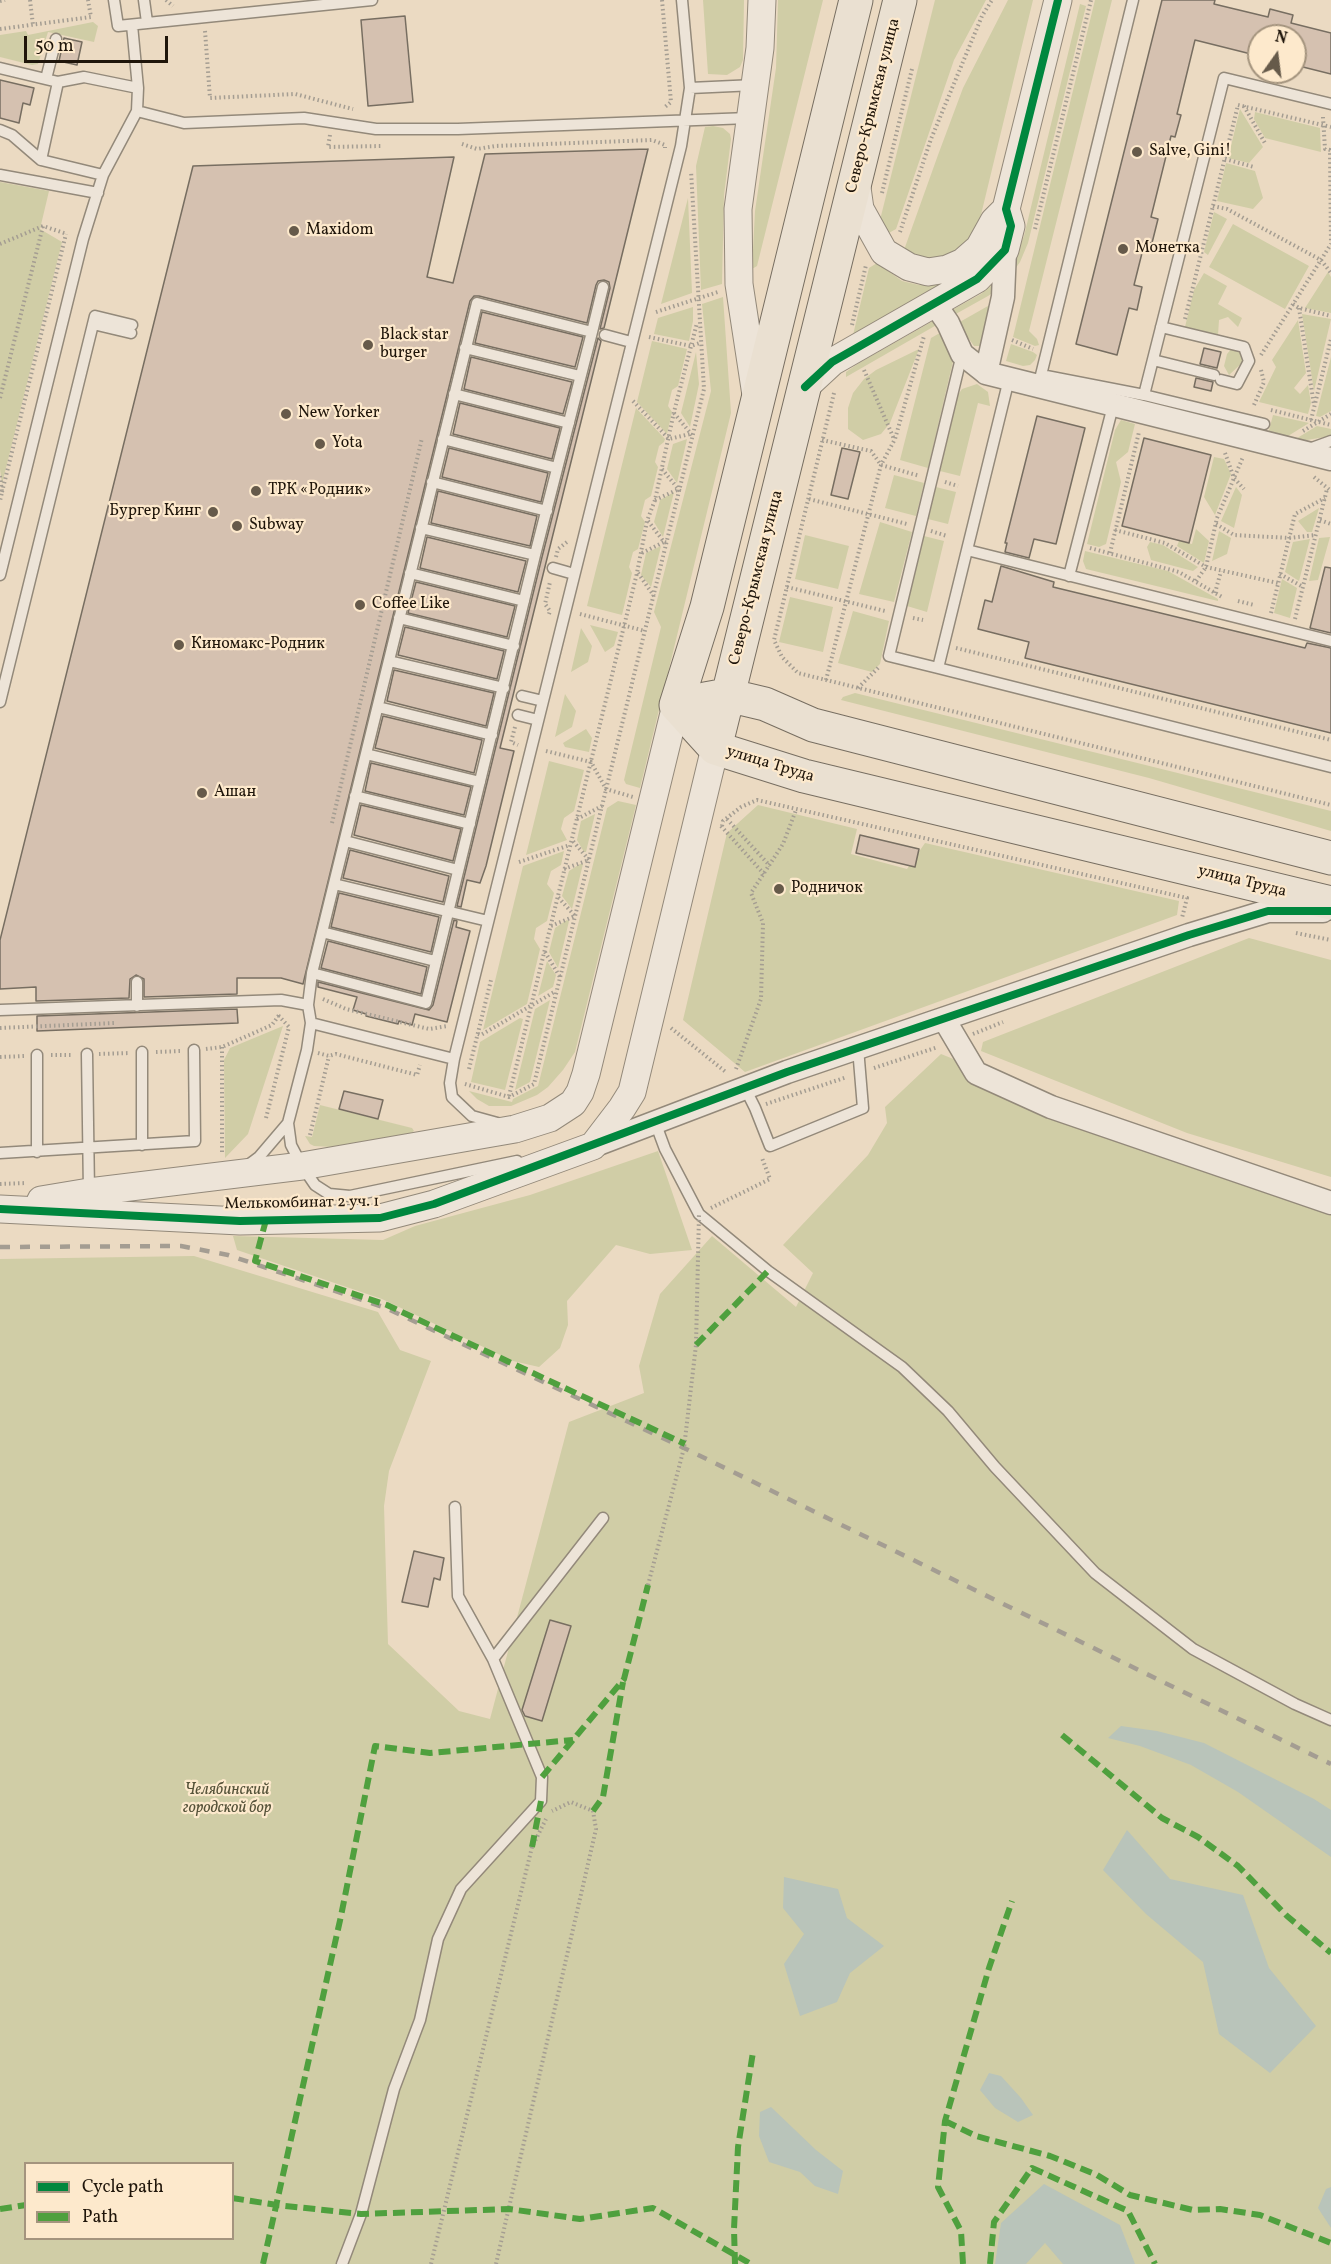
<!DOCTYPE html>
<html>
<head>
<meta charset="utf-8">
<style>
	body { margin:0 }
	#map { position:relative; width:1331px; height:2264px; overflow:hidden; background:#ebdac2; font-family:Vollkorn,serif }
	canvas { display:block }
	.legend { position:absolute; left:24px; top:2162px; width:210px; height:78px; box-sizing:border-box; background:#fde9cc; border:2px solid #a4947e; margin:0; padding:8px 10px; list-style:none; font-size:18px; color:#1f150a }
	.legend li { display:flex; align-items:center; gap:12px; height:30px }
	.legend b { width:30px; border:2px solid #a4947e }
	.north { position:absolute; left:1247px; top:24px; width:60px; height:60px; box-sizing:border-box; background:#fde9cc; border:2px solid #a4947e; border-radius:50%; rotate:14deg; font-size:16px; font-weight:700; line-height:24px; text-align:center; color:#1f150a }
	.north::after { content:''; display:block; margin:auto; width:21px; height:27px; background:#665a4a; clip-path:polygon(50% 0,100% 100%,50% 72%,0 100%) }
	.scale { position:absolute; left:24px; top:36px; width:144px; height:27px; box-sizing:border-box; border:3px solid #1f150a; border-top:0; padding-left:8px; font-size:18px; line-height:21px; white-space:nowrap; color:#1f150a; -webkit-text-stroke:4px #fde9cc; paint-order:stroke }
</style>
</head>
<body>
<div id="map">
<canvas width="1331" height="2264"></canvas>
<ul class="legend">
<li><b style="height:8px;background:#00873e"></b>Cycle path</li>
<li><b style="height:8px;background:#4fa03e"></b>Path</li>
</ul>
<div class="north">N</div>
<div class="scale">50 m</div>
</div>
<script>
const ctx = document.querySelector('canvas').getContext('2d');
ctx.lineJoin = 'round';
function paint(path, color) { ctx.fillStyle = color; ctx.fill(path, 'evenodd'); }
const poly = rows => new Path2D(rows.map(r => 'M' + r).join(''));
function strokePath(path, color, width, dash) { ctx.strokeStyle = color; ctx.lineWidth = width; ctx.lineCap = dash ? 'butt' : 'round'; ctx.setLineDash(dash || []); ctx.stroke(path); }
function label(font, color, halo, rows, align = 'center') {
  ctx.font = font + ' Vollkorn,serif'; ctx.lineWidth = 4.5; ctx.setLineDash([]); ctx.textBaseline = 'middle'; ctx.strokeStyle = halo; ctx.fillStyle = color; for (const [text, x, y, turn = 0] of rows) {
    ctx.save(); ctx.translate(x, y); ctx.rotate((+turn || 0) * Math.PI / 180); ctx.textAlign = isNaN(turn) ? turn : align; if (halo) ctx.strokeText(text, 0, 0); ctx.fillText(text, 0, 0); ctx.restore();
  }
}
paint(poly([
	[703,0,744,0,743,60,740,67,727,75,708,74],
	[778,0,823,0,757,266,752,269,755,211,776,68],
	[935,0,986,0,954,60,896,229,887,234,880,220],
	[1008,0,1033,0,979,223,973,236,953,255,927,259,916,256,904,250,938,155,963,88],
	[1095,0,1112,0,1029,331,1037,339,1039,345,1035,346,1013,337],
	[1080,4,1086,6,1028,243,1020,262,1010,276,1012,265,1024,236],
	[93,22,98,26,94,42,48,32,38,64,32,65,0,57,0,35,26,31,28,35],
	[1240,109,1263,147,1249,163,1228,158],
	[1255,112,1320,128,1321,152,1265,138,1254,119],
	[713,126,723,128,730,134,731,139,724,195,722,284,701,290,696,166,705,127],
	[1226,163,1255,171,1263,198,1253,209,1217,201],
	[0,182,49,191,40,229,62,242,2,484,0,469],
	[688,198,692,293,661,304],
	[1214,212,1227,219,1208,255,1204,252],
	[1233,224,1309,266,1285,309,1209,267],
	[877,263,902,281,919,285,944,285,853,335,869,268],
	[1328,272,1331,277,1331,313,1305,308],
	[1204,273,1227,286,1218,304,1242,318,1238,327,1228,317,1219,320,1218,335,1185,327,1194,290],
	[999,279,998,289,988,296,954,315,950,311,981,294],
	[723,297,731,413,640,788,626,784,624,780,661,627,654,612,711,391,702,304],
	[995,302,982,346,974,346,958,323],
	[693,307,693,321,689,341,654,334,658,318],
	[1302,314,1331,319,1314,391],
	[1298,320,1306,373,1294,388,1300,394,1308,385,1311,403,1308,414,1259,402,1276,367,1272,360],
	[933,321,940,323,846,377,846,372,859,363],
	[945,330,954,357,928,468,900,460,931,338],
	[652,341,687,349,678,386,672,390,668,406,672,412,667,434,637,402],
	[1011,344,1033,352,1037,355,1035,360,1030,365,1023,366,1006,361],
	[1232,348,1239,350,1243,362,1229,375,1224,366,1227,354],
	[919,349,890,423,881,434,863,440,848,429,848,408,853,393,864,379,876,370],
	[696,352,699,384,690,427,681,413],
	[1331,357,1331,411,1320,417,1316,416],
	[977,384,988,392,990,406,978,403,960,476,940,471,958,395,962,389],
	[636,408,665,439,664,442,659,446,655,462,658,467,651,496,645,500,641,516,645,522,638,549,633,552,629,567,632,573,622,615,587,606],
	[1273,415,1309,423,1280,441,1267,438],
	[1121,420,1135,424,1128,452,1116,462,1121,482,1106,544,1099,547,1087,544,1115,430],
	[1317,426,1331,429,1331,436,1289,443],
	[687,439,677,483,667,469,673,444],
	[1214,457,1224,459,1231,474,1215,515,1204,497],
	[894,475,924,483,916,516,885,508],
	[936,487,956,492,948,524,928,519],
	[1236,487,1242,495,1234,528,1221,521],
	[674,492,663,537,654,522,660,500],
	[1319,508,1312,532,1307,532,1298,521],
	[880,522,912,532,894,602,859,594],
	[1196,529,1209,541,1204,563,1177,546,1179,541,1192,544],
	[1219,531,1231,538,1227,554,1212,561],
	[805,535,849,546,838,589,795,579],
	[924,536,944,541,927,612,907,606],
	[1330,537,1318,580,1309,581,1319,538],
	[1310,539,1299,581,1285,572,1293,542],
	[1150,542,1163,545,1198,567,1193,571,1151,560,1147,547],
	[661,546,651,587,641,575,646,553],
	[1085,551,1168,571,1218,599,1218,601,1086,569,1083,561],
	[1282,579,1297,588,1290,618,1274,613],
	[790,597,833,607,823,652,779,642],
	[853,611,889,621,880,664,872,672,838,663],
	[590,625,618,632,614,646,605,652],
	[581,628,592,646,588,662,571,672],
	[855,693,1331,811,1331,831,1149,778,841,700,843,697],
	[565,694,576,711,572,727,555,737],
	[586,729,592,738,589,752,565,747,563,743],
	[549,761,584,770,574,811,564,818,561,829,567,840,526,855],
	[618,801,636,805,575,1052,563,1070,548,1087,537,1095,511,1106,489,1106,477,1099,469,1091,512,1102,513,1099,538,1086,607,808],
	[758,805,857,829,851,854,907,869,925,843,1179,901,1177,915,745,1072,683,1020,727,833],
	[595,814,586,852,584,852,577,840,581,821],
	[564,851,561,865,551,871,547,884,554,893,547,921,536,928,534,939,540,949,527,1004,483,1030,523,866],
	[580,864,583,864,572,909,562,896,569,871],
	[567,920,569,921,558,968,549,952,555,928],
	[1249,938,1331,960,1331,1177,1187,1133,981,1051,983,1042],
	[547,961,556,975,553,987,538,996],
	[550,1000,530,1082,515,1090,535,1009],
	[520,1018,523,1019,505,1090,471,1082,480,1042],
	[283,1026,248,1134,225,1158,224,1060,230,1048],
	[941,1054,1045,1096,1331,1206,1331,2264,0,2264,0,1259,194,1256,378,1312,400,1350,431,1361,389,1471,384,1506,388,1644,459,1711,490,1719,569,1422,644,1393,639,1366,660,1294,712,1236,796,1307,813,1273,783,1245,868,1155,887,1123,885,1107],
	[26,2164,232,2164,232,2238,26,2238],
	[320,1105,412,1128,414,1131,411,1133,332,1147,314,1146,310,1144,305,1136,312,1137],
	[658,1151,692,1250,650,1254,616,1245,567,1301,568,1325,560,1348,539,1367,513,1361,382,1299,237,1250,233,1236,383,1240,415,1226,530,1195]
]), '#d0cda6');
paint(poly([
	[1121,1726,1157,1731,1204,1743,1314,1799,1331,1810,1331,1857,1238,1792,1191,1765,1140,1746,1108,1738],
	[1127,1830,1170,1879,1243,1895,1269,1968,1316,2026,1270,2073,1219,2034,1203,1962,1146,1914,1103,1870],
	[784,1877,838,1889,847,1918,884,1946,850,1973,837,2002,800,2016,784,1964,804,1934,783,1908],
	[989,2073,1001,2076,1021,2098,1033,2115,1018,2122,995,2108,980,2090],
	[771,2107,816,2150,843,2171,838,2194,815,2186,800,2172,769,2162,759,2136,760,2112],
	[1044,2184,1120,2225,1135,2264,1063,2264,1045,2243,1026,2264,995,2264,1001,2223],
	[1331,2187,1331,2228,1318,2208,1326,2189]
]), '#b9c4ba');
const building = poly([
	[1162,0,1215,0,1214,4,1268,17,1270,9,1293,15,1291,23,1331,33,1331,74,1295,65,1295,36,1259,36,1259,56,1195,40,1177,114,1181,115,1175,137,1171,136,1151,217,1158,219,1152,243,1145,241,1134,285,1142,287,1137,310,1129,308,1117,355,1076,344,1162,0],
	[405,16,413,102,368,106,361,20,405,16],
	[64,38,82,42,77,65,59,61,64,38],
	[0,80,34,88,30,105,23,103,19,123,0,118,0,80],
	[648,149,604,328,600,329,610,288,609,282,604,280,598,281,596,285,587,323,479,296,474,296,470,301,303,984,281,978,237,978,237,994,144,997,144,979,136,975,130,979,129,998,36,1001,36,987,0,989,0,940,193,166,454,157,427,277,453,283,485,154,648,149],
	[482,312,583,337,575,367,475,343,482,312],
	[598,338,601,341,500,748,514,751,486,866,480,883,467,880,461,907,457,906,542,557,598,338],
	[1204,348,1221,352,1217,368,1200,364,1204,348],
	[471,357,572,382,563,414,464,389,471,357],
	[1196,378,1213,382,1211,391,1194,387,1196,378],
	[460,403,560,428,552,459,453,434,460,403],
	[1037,416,1085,428,1056,544,1034,539,1029,558,1005,552,1007,543,1005,543,1037,416],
	[1144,438,1211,455,1189,543,1122,526,1144,438],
	[449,448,548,473,541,502,442,477,449,448],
	[842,448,860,452,848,499,831,495,842,448],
	[438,491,537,516,530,546,431,523,438,491],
	[427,537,526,561,518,592,420,568,427,537],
	[1001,566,1054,582,1053,587,1305,648,1307,643,1331,648,1331,733,1025,658,1029,642,978,629,985,600,992,602,1001,566],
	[1325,567,1331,568,1331,633,1310,628,1325,567],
	[416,582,515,606,507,637,408,613,416,582],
	[405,627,504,651,497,679,398,655,405,627],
	[394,670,494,693,486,726,387,701,394,670],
	[383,716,482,740,474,773,375,748,383,716],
	[371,763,471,787,464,815,365,791,371,763],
	[361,805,461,829,453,861,354,835,361,805],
	[860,835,919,849,915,867,856,853,860,835],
	[350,850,449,876,443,902,343,878,350,850],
	[339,893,439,917,431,952,331,927,339,893],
	[454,920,457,921,456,927,470,931,447,1022,415,1014,412,1025,399,1021,398,1024,366,1016,366,1014,353,1010,357,997,318,987,318,982,429,1010,433,1005,454,920],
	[328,941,427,967,421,994,321,968,328,941],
	[237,1009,238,1023,37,1031,37,1016,237,1009],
	[344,1091,383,1100,378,1119,339,1109,344,1091],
	[414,1551,444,1558,440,1580,434,1578,428,1607,402,1602,414,1551],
	[550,1620,571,1626,542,1721,525,1716,522,1710,550,1620]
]);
paint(building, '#d5c1b0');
strokePath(building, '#776e61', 1.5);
const service = poly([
	[114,0,118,26,372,0],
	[144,0,147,22],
	[132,25,138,88,137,111,184,123,304,118,376,129,458,129,749,118],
	[0,68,58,82,84,77,138,88],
	[46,79,56,39],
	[690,88,755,85],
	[0,130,12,135,41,160,103,175],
	[41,160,58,82],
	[0,175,98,193],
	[93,324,131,333],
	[1161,327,1244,347,1249,361,1237,384,1221,380],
	[592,332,603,287],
	[605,335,631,342],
	[465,348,580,376],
	[1153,360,1214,375],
	[1041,375,1133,0],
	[1009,379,938,668,1331,767],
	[1040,380,1041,375,1144,395,1264,424],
	[454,394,569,423],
	[1144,395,1224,78,1331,104],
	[443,439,557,468],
	[1309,449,1331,441],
	[432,482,547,511],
	[421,528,535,555],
	[967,550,1331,641],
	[553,568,574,574],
	[410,573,524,601],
	[0,575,83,239,103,175,137,111],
	[1069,576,1113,406],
	[399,618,514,646],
	[389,661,504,688],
	[938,668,889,656,962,354],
	[522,696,543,701],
	[0,702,95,316,132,325],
	[378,707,492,735],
	[518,715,538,720],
	[366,754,480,782],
	[355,796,470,824],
	[345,841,458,870],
	[334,884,488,921],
	[322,932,435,961],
	[312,973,426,1003,535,555,592,332,477,303,312,973,308,1005,311,1023,307,1050,288,1123,291,1145,302,1166,315,1185,329,1194,350,1196,517,1161],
	[137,982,137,1006],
	[0,1010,281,1000,308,1005],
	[311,1023,454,1059],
	[87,1054,89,1192],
	[37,1055,37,1152],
	[745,1088,755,1108,770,1146,863,1108,858,1048],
	[655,1122,665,1149,699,1214,768,1271,902,1367,948,1411,995,1467,1095,1573,1193,1649,1295,1704,1331,1720],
	[501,1124,472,1116,452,1097,450,1083,454,1059,681,146,690,88,682,0],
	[142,1145,142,1052],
	[0,1153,195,1141,194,1050],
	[247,1166,259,1157,288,1123],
	[493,1659,603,1518],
	[342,2264,361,2214,394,2089,420,2020,438,1939,461,1889,541,1801,542,1777,493,1659,458,1596,455,1507]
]);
const minor = poly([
	[935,304,948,323,962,354,986,373,1331,459],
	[986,373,1003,297,1005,250],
	[944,1019,976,1073,1051,1107,1331,1203],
	[593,1146,787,1072,1189,935,1268,911,1323,911]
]);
const tertiary = poly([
	[856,181,860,209,884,252,909,267,928,272,947,269,963,262,979,248,994,221,1006,209],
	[805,387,832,362,977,279,1005,250,1011,226,1006,209,1058,0],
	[756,395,739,284,738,209,760,48,762,0],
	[41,1200,89,1192,302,1166,515,1129,550,1118,573,1103,580,1092,586,1074,676,705],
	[0,1209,240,1221,380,1218,434,1204,593,1146,622,1108,632,1092,715,748]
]);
const primary = poly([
	[705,699,727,695,765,704,813,725,1331,858],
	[676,705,707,607,856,0],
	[676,705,715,748,804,776,1331,903],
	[715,748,900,0]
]);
strokePath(service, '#93897a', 13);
strokePath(minor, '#93897a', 25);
strokePath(tertiary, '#93897a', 29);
strokePath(primary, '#776e61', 35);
strokePath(poly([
	[30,0,33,25],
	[166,0,173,6],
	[662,0,671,102,665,107],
	[0,1,5,0],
	[0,29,91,17,88,0],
	[205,31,210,98,295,94,353,109],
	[1244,106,1266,145],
	[330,135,328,147,382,146],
	[462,144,477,149,495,146,652,140,665,145,665,148],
	[1225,159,1254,167],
	[882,193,912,69],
	[1213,206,1227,209,1321,260,1331,273],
	[1035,229,1091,0],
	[900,232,931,139,982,16,992,0],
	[0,244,43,226,67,234],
	[1293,304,1299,308,1331,316],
	[1299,308,1314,405],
	[656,312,718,292],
	[1185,319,1238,105,1331,127],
	[852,325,866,265],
	[649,337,691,346,700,343],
	[1012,340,1033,349],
	[1261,355,1331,244,1330,150,1325,149,1323,117],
	[864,370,894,439],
	[834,393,774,640,782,657,798,673,1331,805],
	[0,398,43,226],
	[633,401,669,439,690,434],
	[1254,405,1264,382,1261,370],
	[1271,410,1331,425],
	[674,413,692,435],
	[1311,420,1331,339],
	[1303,431,1331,414],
	[822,440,871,451,881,465,920,476],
	[1225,453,1234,478,1244,489],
	[662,469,680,491],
	[0,476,2,492,0,501],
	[1314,477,1331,491],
	[945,482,958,486],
	[2,492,66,234],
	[809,499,907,524],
	[655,500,677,490],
	[1320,520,1331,524],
	[648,521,664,542,668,543],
	[1216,524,1234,535,1289,538,1316,535],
	[1115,530,1165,543,1206,567,1278,583],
	[931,531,947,536],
	[1090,548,1179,572,1222,597],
	[642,553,664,542],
	[1110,553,1139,432],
	[556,557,558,549,567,542],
	[638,573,654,596],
	[1280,574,1303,587],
	[1196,581,1206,567,1217,518,1243,457],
	[787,587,885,611],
	[1215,593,1221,571],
	[1238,601,1254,605],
	[1271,613,1295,514,1325,498],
	[549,614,550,611,545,604,550,582],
	[580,614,645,631],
	[913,618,923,620],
	[1295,619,1327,489],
	[956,648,1331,740],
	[826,680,881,465,895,439,924,336],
	[858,688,880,666],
	[515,727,511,742,518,745],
	[546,751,591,762,606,789,633,797],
	[577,819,602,806],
	[727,819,770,866],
	[332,823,422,438],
	[721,826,764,874],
	[722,826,723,821,741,807,757,800,1187,898,1182,918],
	[519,862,570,845],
	[564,869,589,860,572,840],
	[551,926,575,916,558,897],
	[1296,933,1331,940],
	[545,952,560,977],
	[323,999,346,1009,429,1029,448,1026],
	[0,1028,115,1023],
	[671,1028,727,1073],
	[478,1034,481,1035,556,991],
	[973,1034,1003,1022],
	[222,1047,222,1155],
	[206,1049,222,1047,272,1025,279,1015],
	[156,1052,181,1051],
	[318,1053,329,1056,336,1054,417,1075,420,1065],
	[99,1054,130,1053],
	[51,1055,73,1055],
	[0,1057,25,1056],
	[874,1068,938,1047],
	[469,1069,491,980],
	[736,1069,761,999,763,923,751,893,783,844,796,810],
	[465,1084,509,1097,534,1084,704,389,691,171],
	[509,1096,637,573,647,521,655,500,674,412,697,323],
	[766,1104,847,1077],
	[266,1118,289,1027,278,1015],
	[310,1135,329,1056],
	[0,1184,26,1183],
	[711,1208,770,1179,762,1158],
	[431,2264,532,1847,546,1819],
	[496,2264,596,1829,593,1811,571,1802,552,1811]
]), '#a49d92', 4, [1.5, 3]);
strokePath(service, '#ede4d8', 10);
strokePath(minor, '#ede4d8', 22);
strokePath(tertiary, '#ede4d8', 27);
strokePath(primary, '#eae0d1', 33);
strokePath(poly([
	[0,1247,181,1246,228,1255,386,1308,684,1448,1331,1764]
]), '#a49d92', 4.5, [10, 10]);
strokePath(poly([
	[648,1585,684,1448,696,1345,699,1214]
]), '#a49d92', 4, [1.5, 3]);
strokePath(poly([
	[266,1220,255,1261,387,1305,685,1444],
	[696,1345,768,1271],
	[1062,1735,1162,1818,1198,1837,1238,1866,1287,1916,1331,1953],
	[542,1777,624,1679,648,1585],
	[593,1811,603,1797,623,1682],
	[532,1847,541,1801],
	[945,2121,976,2136,1050,2156,1097,2175,1130,2195,1193,2210,1220,2209,1260,2215,1331,2243],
	[232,2198,277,2205,361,2214,509,2209,580,2219,653,2208,751,2264],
	[0,2209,26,2205],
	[263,2264,341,1916,375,1746,430,1753,573,1740],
	[735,2264,734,2229,738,2147,753,2052],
	[963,2264,961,2231,938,2187,945,2121,989,1968,1012,1901],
	[990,2264,994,2222,1032,2168,1128,2211,1155,2264]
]), '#4fa03e', 6, [12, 6]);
strokePath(poly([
	[805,387,832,362,977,279,1005,250,1011,226,1006,209,1058,0],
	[0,1209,240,1221,380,1218,434,1204,787,1072,1189,935,1268,911,1331,911]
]), '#00873e', 8);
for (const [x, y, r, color] of [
	[1137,152,6,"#665a4a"],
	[294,231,6,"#665a4a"],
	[1123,249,6,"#665a4a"],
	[368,345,6,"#665a4a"],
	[286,414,6,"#665a4a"],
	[320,444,6,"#665a4a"],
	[256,491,6,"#665a4a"],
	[213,512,6,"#665a4a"],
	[237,526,6,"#665a4a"],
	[360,605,6,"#665a4a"],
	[179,645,6,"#665a4a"],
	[202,793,6,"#665a4a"],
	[779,889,6,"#665a4a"]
]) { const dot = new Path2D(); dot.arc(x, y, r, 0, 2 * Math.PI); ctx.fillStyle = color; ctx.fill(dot); strokePath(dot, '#fde9cc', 2); }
label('16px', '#1f150a', '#fde9cc', [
	["Северо-Крымская улица",874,106,-76],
	["Северо-Крымская улица",757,578,-76],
	["улица Труда",770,765,17],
	["улица Труда",1242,882,14],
	["Мелькомбинат 2 уч. 1",302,1204,-1]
]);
label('16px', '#1f150a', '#fde9cc', [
	["Salve, Gini!",1149,152],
	["Maxidom",306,231],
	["Монетка",1135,249],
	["Black star",380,336],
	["burger",380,354],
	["New Yorker",298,414],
	["Yota",332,444],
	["ТРК «Родник»",268,491],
	["Бургер Кинг",201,512,"right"],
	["Subway",249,526],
	["Coffee Like",372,605],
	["Киномакс-Родник",191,645],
	["Ашан",214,793],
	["Родничок",791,889]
], 'left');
label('italic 16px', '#555239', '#fde9cc', [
	["Челябинский",227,1791],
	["городской бор",227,1809]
]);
</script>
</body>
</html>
